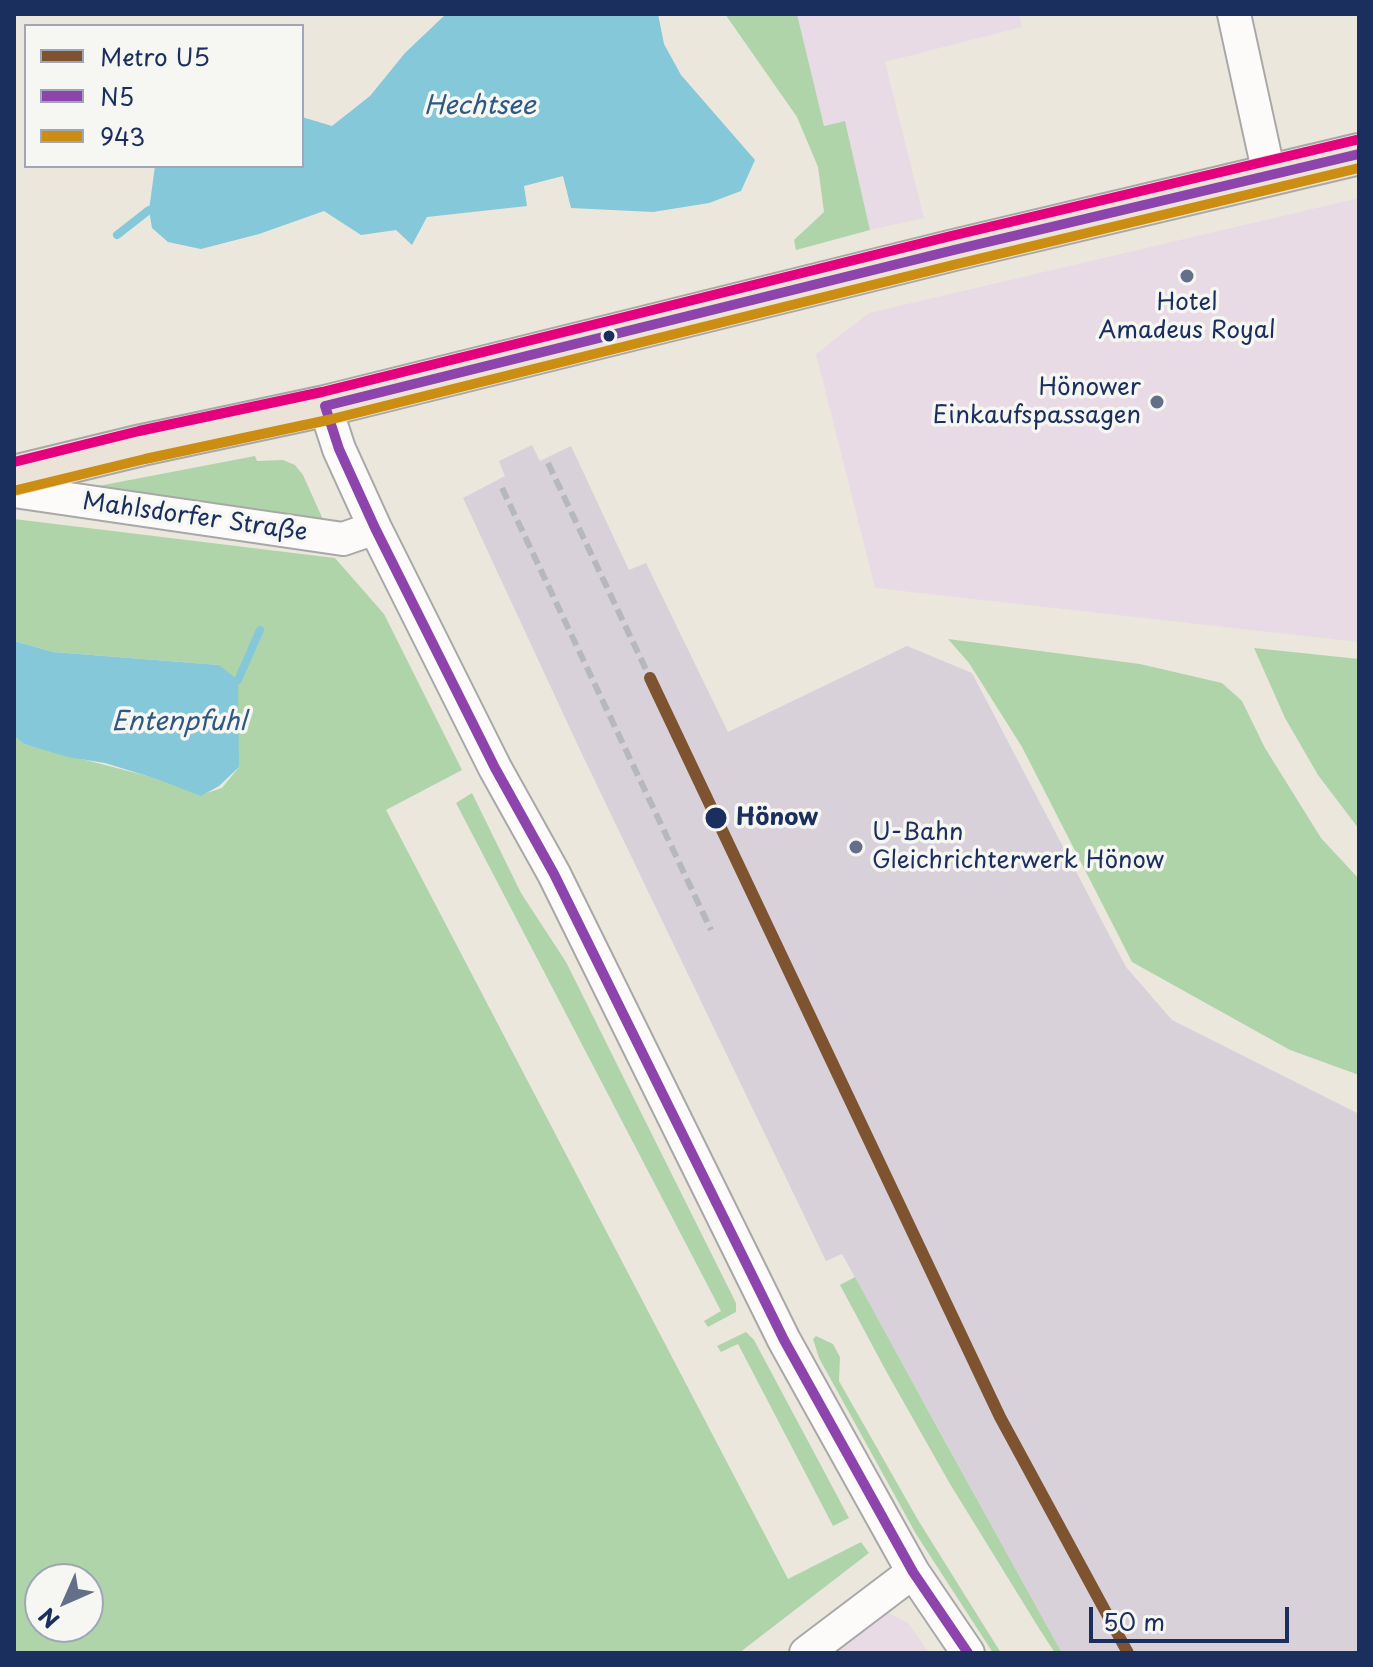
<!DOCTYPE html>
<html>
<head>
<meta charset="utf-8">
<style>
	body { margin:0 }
	#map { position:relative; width:1373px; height:1667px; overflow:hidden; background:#ebe7dd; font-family:"Playpen Sans",sans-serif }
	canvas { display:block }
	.frame { position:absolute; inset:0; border:16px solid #1b2f5e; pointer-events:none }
	.legend { position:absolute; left:24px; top:24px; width:280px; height:144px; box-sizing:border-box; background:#f6f6f2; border:2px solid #9ea6b7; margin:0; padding:10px 14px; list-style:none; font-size:24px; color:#1b2f5e }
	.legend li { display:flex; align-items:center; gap:16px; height:40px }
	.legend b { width:40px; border:2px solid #9ea6b7 }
	.north { position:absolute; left:24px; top:1563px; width:80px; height:80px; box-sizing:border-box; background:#f6f6f2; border:2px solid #9ea6b7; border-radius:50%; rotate:225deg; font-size:22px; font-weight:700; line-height:32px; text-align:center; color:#1b2f5e }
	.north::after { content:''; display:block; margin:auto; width:28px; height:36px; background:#646f8a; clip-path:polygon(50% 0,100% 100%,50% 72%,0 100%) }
	.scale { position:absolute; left:1089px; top:1607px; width:200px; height:36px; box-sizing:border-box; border:4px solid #1b2f5e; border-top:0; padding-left:10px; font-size:24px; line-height:28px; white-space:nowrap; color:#1b2f5e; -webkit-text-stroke:6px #f6f6f2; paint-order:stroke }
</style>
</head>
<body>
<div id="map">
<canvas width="1373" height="1667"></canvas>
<div class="frame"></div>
<ul class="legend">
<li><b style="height:10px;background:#7e5330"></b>Metro U5</li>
<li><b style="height:10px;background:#8e44ad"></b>N5</li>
<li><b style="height:10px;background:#cb8e13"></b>943</li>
</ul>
<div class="north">N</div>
<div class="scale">50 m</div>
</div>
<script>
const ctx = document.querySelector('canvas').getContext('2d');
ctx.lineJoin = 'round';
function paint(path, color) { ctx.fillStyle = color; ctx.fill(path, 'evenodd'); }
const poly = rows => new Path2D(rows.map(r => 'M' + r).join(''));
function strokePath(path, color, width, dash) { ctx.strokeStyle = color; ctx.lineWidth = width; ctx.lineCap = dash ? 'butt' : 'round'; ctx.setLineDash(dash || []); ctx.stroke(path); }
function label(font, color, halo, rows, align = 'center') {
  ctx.font = font + ' "Playpen Sans",sans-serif'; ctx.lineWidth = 7; ctx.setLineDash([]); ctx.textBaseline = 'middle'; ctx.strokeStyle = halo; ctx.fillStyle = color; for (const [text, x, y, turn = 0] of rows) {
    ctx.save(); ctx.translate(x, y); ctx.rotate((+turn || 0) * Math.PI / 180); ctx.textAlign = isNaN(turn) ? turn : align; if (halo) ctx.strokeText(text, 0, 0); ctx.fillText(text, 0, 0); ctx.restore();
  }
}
paint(poly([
	[797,14,1019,14,1022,27,885,62,924,218,870,230,845,121,824,126],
	[1359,198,1359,642,875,588,816,354,869,313],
	[885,1611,909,1624,929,1653,829,1653]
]), '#e9dbe6');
paint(poly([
	[532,445,540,461,571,446,629,570,646,563,728,732,907,646,972,673,1126,967,1172,1020,1359,1114,1359,1653,1062,1653,842,1254,826,1261,580,750,463,498,505,476,499,461]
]), '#d8d1da');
paint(poly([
	[725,14,797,14,824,126,845,121,870,230,796,250,794,240,824,212,818,167,797,117],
	[255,456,257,461,283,460,295,465,303,475,325,524,88,488],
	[14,519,335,558,384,614,462,770,386,810,788,1579,861,1542,869,1553,739,1653,14,1653,14,736,24,744,159,779,200,795,222,788,239,767,219,665,53,652,14,641],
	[40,1579,88,1579,88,1627,40,1627],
	[948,639,1140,664,1222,683,1242,701,1265,748,1321,838,1359,879,1359,1075,1290,1050,1132,962,1022,747,969,663],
	[1254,648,1359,659,1359,829,1318,775,1285,718],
	[472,793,521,893,566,962,736,1303,736,1312,708,1327,704,1321,721,1311,456,803],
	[855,1277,936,1425,1062,1653,1055,1653,1040,1630,950,1484,886,1371,840,1285],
	[746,1332,754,1340,849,1518,833,1526,738,1344,721,1352,717,1346],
	[816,1336,833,1344,840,1357,839,1381,918,1520,1001,1653,993,1653,916,1534,819,1358,813,1339]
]), '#b0d4aa');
paint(poly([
	[446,14,658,14,664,44,681,75,755,160,741,191,709,203,653,212,571,208,563,176,524,186,527,206,427,217,412,245,396,230,361,235,324,211,259,234,201,249,168,242,152,228,149,210,155,166,302,166,302,117,332,126,370,96,405,53],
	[14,641,53,652,219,665,238,680,239,767,219,786,201,796,157,779,105,763,68,757,24,744,14,736]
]), '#84c8d9');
strokePath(poly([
	[117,235,149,210],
	[238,680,260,630]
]), '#84c8d9', 8);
const minor = poly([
	[1234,14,1269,174],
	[325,406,339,449,375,528,495,768,554,874,784,1340,913,1572,968,1653],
	[14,491,343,539,375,528],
	[806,1653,913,1572]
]);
const major = poly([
	[14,476,142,445,325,406,954,250,1359,154]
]);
strokePath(minor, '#a8a8a8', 36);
strokePath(major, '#a8a8a8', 44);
strokePath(minor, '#fcfbfa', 32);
strokePath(major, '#ebe3d8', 40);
strokePath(poly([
	[548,463,650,678],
	[502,488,711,930]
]), '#b6b8bc', 6, [12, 6]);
strokePath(poly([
	[325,406,339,449,375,528,495,768,554,874,784,1340,913,1572,968,1653],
	[325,406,954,250,1359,154]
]), '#8e44ad', 10);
strokePath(poly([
	[17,490,145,459,328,420,957,264,1359,168]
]), '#cb8e13', 10);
strokePath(poly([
	[14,462,139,431,322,392,951,236,1356,140]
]), '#e5007d', 10);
strokePath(poly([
	[650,678,1000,1417,1128,1653]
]), '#7e5330', 12);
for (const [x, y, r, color] of [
	[1187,276,8,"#646f8a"],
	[609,336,7,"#1b2f5e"],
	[1157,402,8,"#646f8a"],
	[716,818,12,"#1b2f5e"],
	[856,847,8,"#646f8a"]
]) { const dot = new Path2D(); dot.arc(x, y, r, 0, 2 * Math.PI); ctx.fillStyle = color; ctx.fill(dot); strokePath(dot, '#f6f6f2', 3); }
label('24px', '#1b2f5e', '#f6f6f2', [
	["Hotel",1187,303],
	["Amadeus Royal",1187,331],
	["Hönower",1141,388,"right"],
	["Einkaufspassagen",1141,416,"right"],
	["U-Bahn",872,833,"left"],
	["Gleichrichterwerk Hönow",872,861,"left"]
]);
label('24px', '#1b2f5e', '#f6f6f2', [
	["Mahlsdorfer Straße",195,518,8]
]);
label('bold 24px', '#1b2f5e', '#f6f6f2', [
	["Hönow",736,818]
], 'left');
label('italic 26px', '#2d5982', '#f6f6f2', [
	["Hechtsee",480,107],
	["Entenpfuhl",179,723]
]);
</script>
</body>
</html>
